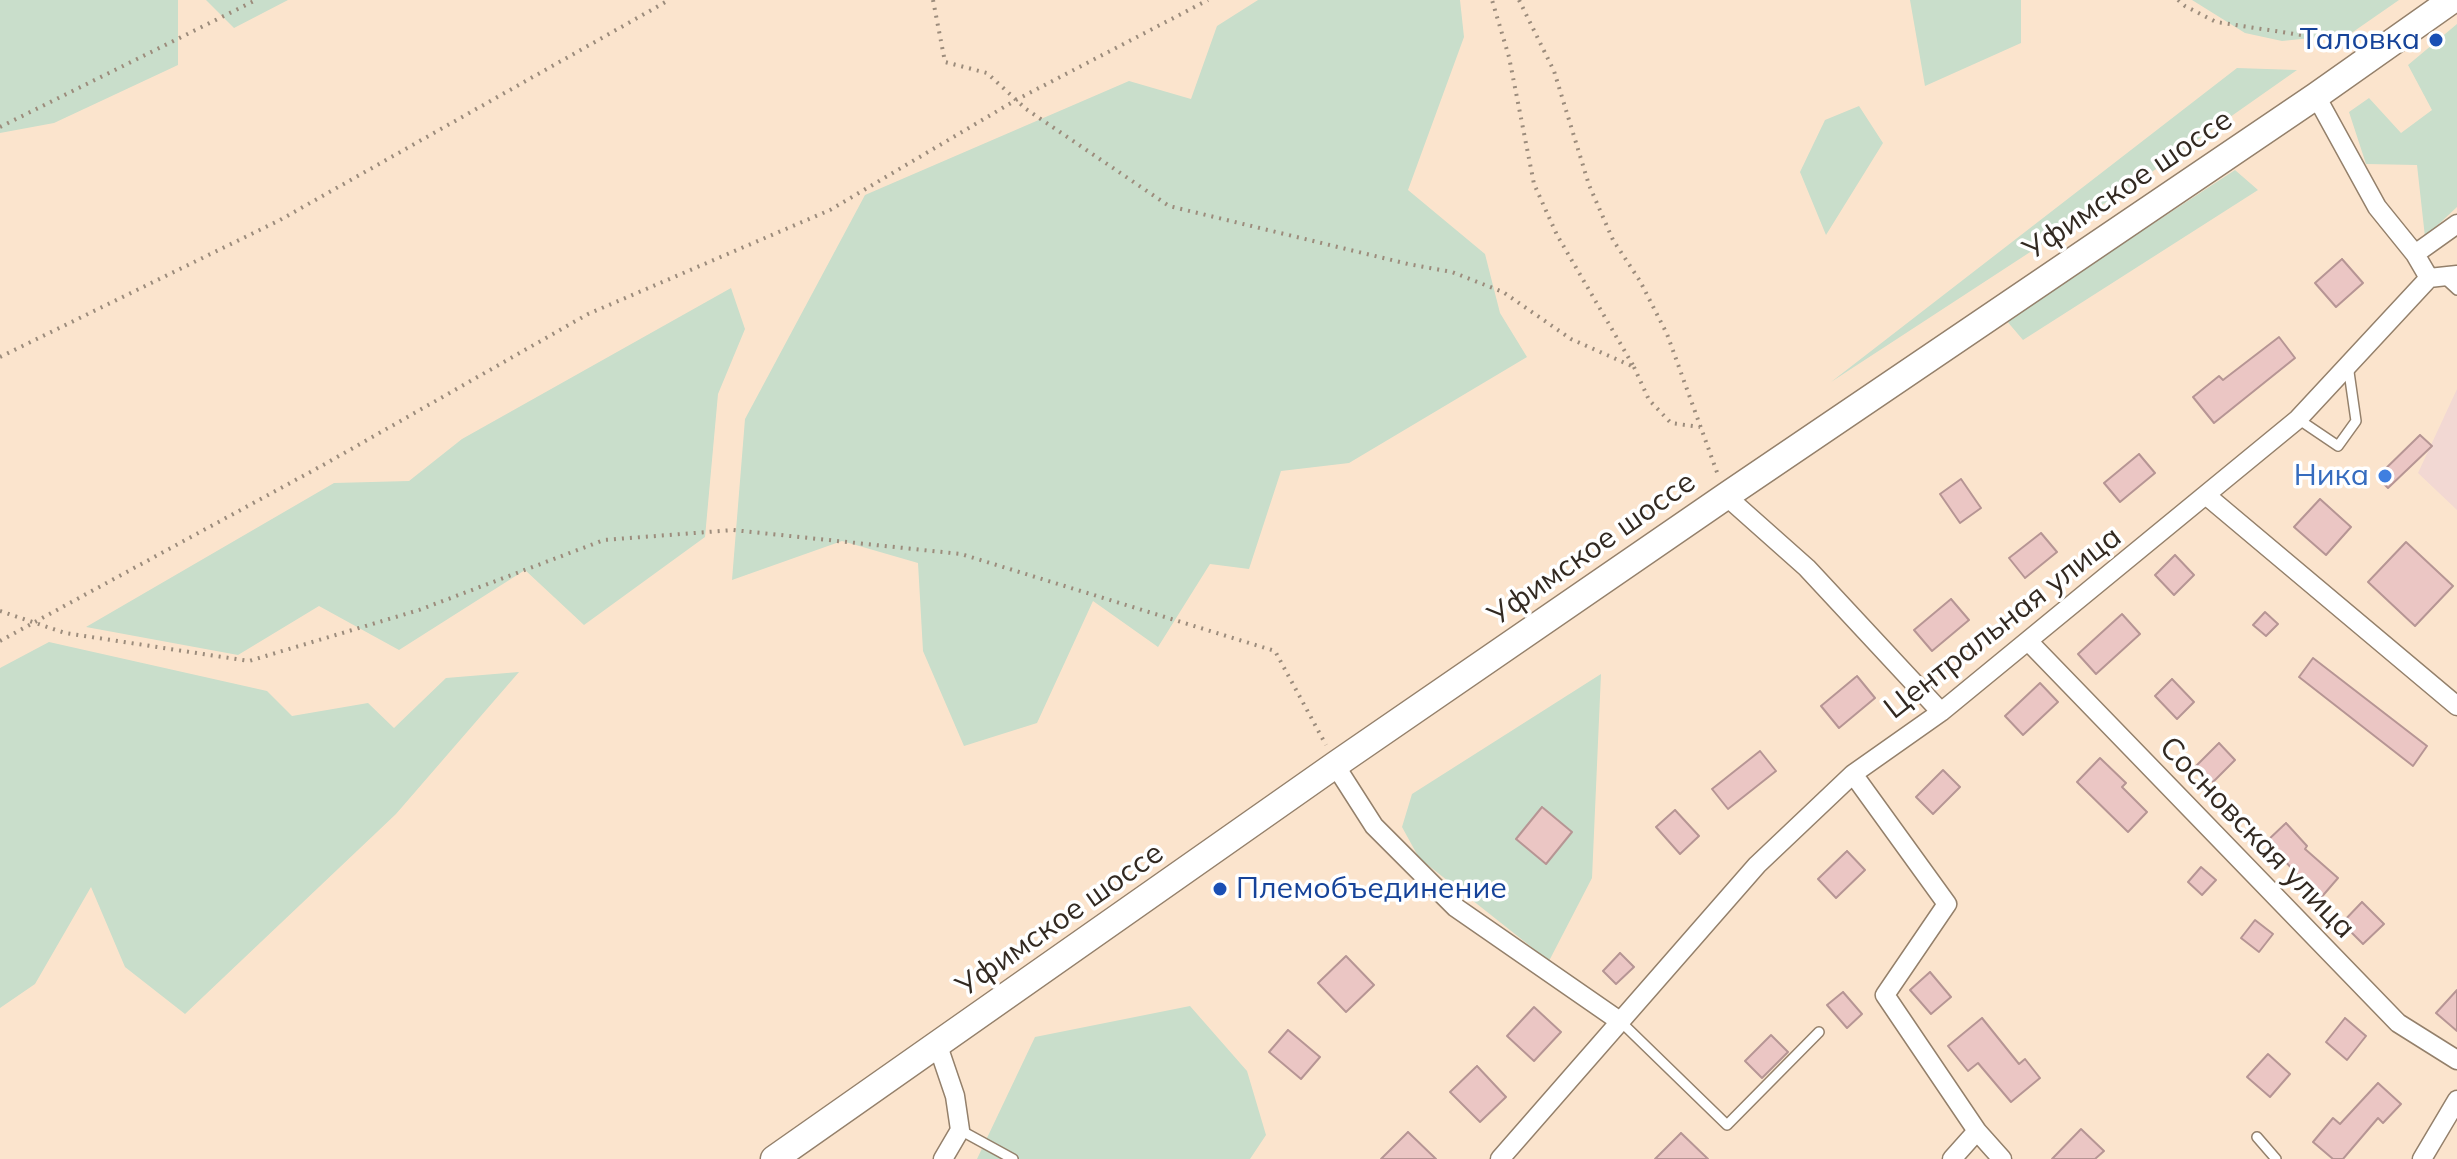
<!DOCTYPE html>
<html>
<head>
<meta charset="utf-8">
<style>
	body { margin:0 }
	canvas { display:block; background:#fbe4cd }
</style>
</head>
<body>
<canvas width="2457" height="1159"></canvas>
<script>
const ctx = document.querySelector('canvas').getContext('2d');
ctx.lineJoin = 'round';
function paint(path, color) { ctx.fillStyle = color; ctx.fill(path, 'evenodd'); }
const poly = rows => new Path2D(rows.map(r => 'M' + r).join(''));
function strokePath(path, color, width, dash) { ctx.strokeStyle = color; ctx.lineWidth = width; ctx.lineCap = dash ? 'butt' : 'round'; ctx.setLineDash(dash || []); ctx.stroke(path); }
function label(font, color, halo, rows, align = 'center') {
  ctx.font = font + ' Mulish,sans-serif'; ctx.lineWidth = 7; ctx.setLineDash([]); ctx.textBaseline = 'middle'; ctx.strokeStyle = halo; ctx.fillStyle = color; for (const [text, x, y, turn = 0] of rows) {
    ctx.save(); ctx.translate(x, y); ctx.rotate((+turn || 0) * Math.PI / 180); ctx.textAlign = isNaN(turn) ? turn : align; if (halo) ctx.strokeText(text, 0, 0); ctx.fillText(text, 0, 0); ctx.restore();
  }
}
paint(poly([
	[2457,389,2457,510,2418,473]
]), '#f2d8d3');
paint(poly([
	[0,0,178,0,178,65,54,123,0,133],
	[206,0,288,0,234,28],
	[1258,0,1460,0,1464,37,1408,190,1485,254,1500,313,1527,357,1349,463,1281,471,1249,569,1210,564,1158,647,1093,601,1037,723,964,746,923,651,918,563,842,541,732,580,745,419,865,195,1129,81,1191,99,1217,26],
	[1910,0,2021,0,2021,43,1925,86],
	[2192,0,2399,0,2350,34,2282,41,2245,33],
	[2457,24,2457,207,2425,237,2417,165,2366,164,2349,112,2369,98,2401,133,2432,110,2408,65],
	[2237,68,2297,70,2139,181,1831,382],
	[1859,106,1883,143,1826,235,1800,172,1825,120],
	[2235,170,2258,190,2023,340,2006,320],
	[731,288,745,329,718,394,705,537,584,625,525,570,399,650,319,606,238,655,86,627,334,483,409,481,462,439],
	[49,642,267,691,292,716,368,703,394,728,446,678,519,672,396,814,185,1014,125,967,91,887,35,984,0,1008,0,668],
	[1601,674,1592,878,1549,961,1419,858,1402,827,1412,794],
	[1190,1006,1247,1071,1266,1135,1250,1159,977,1159,1035,1037]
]), '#c9decb');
const building = poly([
	[2342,259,2363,283,2336,307,2315,283,2342,259],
	[2279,337,2295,358,2214,423,2193,397,2219,376,2223,380,2279,337],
	[2420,435,2432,446,2388,488,2377,477,2420,435],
	[2139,454,2155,473,2120,502,2104,483,2139,454],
	[1961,479,1981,508,1960,523,1940,494,1961,479],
	[2320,499,2351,527,2326,555,2294,527,2320,499],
	[2041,533,2057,552,2025,578,2009,558,2041,533],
	[2406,542,2453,586,2415,626,2368,582,2406,542],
	[2175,555,2194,575,2174,595,2155,575,2175,555],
	[1951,599,1969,620,1932,651,1914,630,1951,599],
	[2265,612,2278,624,2266,636,2253,625,2265,612],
	[2122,614,2140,634,2096,674,2078,654,2122,614],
	[2313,658,2427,746,2413,766,2299,677,2313,658],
	[1857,676,1875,698,1839,728,1821,706,1857,676],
	[2172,679,2194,702,2177,719,2155,696,2172,679],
	[2040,683,2058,702,2023,735,2005,716,2040,683],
	[2219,743,2235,760,2213,782,2196,766,2219,743],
	[1760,751,1776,771,1728,809,1712,789,1760,751],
	[2100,758,2126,783,2122,787,2147,812,2128,832,2077,782,2100,758],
	[1943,770,1960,787,1933,814,1916,797,1943,770],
	[1542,807,1572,832,1546,864,1516,839,1542,807],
	[1675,810,1699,836,1680,854,1656,827,1675,810],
	[2286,823,2307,846,2305,849,2338,878,2319,900,2301,884,2303,881,2267,841,2286,823],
	[1847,851,1865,870,1836,898,1818,879,1847,851],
	[2201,867,2216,880,2202,895,2188,882,2201,867],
	[2362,902,2384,924,2363,944,2342,923,2362,902],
	[2255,920,2273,934,2259,952,2241,938,2255,920],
	[1620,953,1634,967,1616,984,1603,971,1620,953],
	[1346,956,1374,985,1346,1012,1318,983,1346,956],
	[1930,972,1951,997,1931,1014,1910,990,1930,972],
	[2457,990,2457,1031,2436,1013,2457,990],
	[1843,992,1862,1014,1847,1028,1827,1005,1843,992],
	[1534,1007,1561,1032,1534,1061,1507,1036,1534,1007],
	[1982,1018,2019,1064,2025,1059,2040,1078,2011,1102,1978,1063,1968,1071,1948,1046,1982,1018],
	[2345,1018,2366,1036,2347,1060,2326,1042,2345,1018],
	[1288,1030,1320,1057,1301,1079,1269,1052,1288,1030],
	[1771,1035,1788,1052,1762,1078,1745,1061,1771,1035],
	[2268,1054,2290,1074,2270,1097,2247,1077,2268,1054],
	[1477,1066,1506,1097,1480,1122,1450,1092,1477,1066],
	[2378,1083,2401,1104,2383,1123,2378,1118,2343,1159,2333,1159,2313,1142,2333,1118,2340,1124,2378,1083],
	[2081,1129,2104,1151,2095,1159,2052,1159,2081,1129],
	[1408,1132,1436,1159,1381,1159,1408,1132],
	[1681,1133,1708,1159,1655,1159,1681,1133]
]);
paint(building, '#ebc6c4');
strokePath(building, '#b69594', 2);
const lane = poly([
	[2445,279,2457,290],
	[2298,419,2338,446,2356,421,2348,365],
	[1621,1022,1727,1125,1819,1032],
	[960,1130,1013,1159],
	[2257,1137,2276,1159]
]);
const street = poly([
	[2316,96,2377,207,2415,254,2429,278],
	[2415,254,2457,224],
	[2429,278,2457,275],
	[1726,496,1807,568,1941,712],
	[2207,496,2457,706],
	[2028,641,2398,1023,2457,1060],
	[1335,765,1374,826,1455,907,1621,1022],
	[1853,774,1947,904,1885,995,1977,1131,1952,1159],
	[938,1046,955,1096,960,1130,943,1159],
	[1977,1131,2002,1159],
	[1500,1159,1757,865,1853,774,1941,712,2298,419,2429,278],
	[2422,1159,2457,1100]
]);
const secondary = poly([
	[774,1159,1335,765,1726,496,2316,96,2452,0]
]);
strokePath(lane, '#94806b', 12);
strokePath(street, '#94806b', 21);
strokePath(secondary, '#94806b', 29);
strokePath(poly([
	[933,0,945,62,987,73,1026,109,1169,206,1408,264,1452,272,1503,292,1571,339,1634,367,1557,235,1534,184,1509,57,1492,0],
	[1519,0,1554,71,1589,185,1613,240,1640,281,1667,334,1718,475],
	[2178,0,2185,6,2216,22,2308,36],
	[0,127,256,0],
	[0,357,280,220,669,0],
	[1634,367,1649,400,1671,423,1700,427],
	[0,611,65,633,249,661,419,610,604,540,733,530,961,554,1275,651,1326,745],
	[0,641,325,464,588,314,830,210,1016,100,1208,0]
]), '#9c8c7c', 4, [2, 6]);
strokePath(lane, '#fff', 9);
strokePath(street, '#fff', 18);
strokePath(secondary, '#fff', 26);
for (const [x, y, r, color] of [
	[2436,40,8,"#1a4fb4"],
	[2385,476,8,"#3f7fe0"],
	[1220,889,8,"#1a4fb4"]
]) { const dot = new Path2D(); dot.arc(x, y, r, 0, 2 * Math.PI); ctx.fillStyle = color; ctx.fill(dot); strokePath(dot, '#fff', 3); }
label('30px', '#164399', '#fff', [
	["Таловка",2420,40],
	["Племобъединение",1236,889,"left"]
], 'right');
label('30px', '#322921', '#fff', [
	["Уфимское шоссе",2128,185,-34],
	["Уфимское шоссе",1592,549,-35],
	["Центральная улица",2003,623,-38],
	["Сосновская улица",2257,838,46],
	["Уфимское шоссе",1060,920,-35]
]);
label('30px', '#366cbe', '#fff', [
	["Ника",2369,476]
], 'right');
</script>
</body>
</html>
